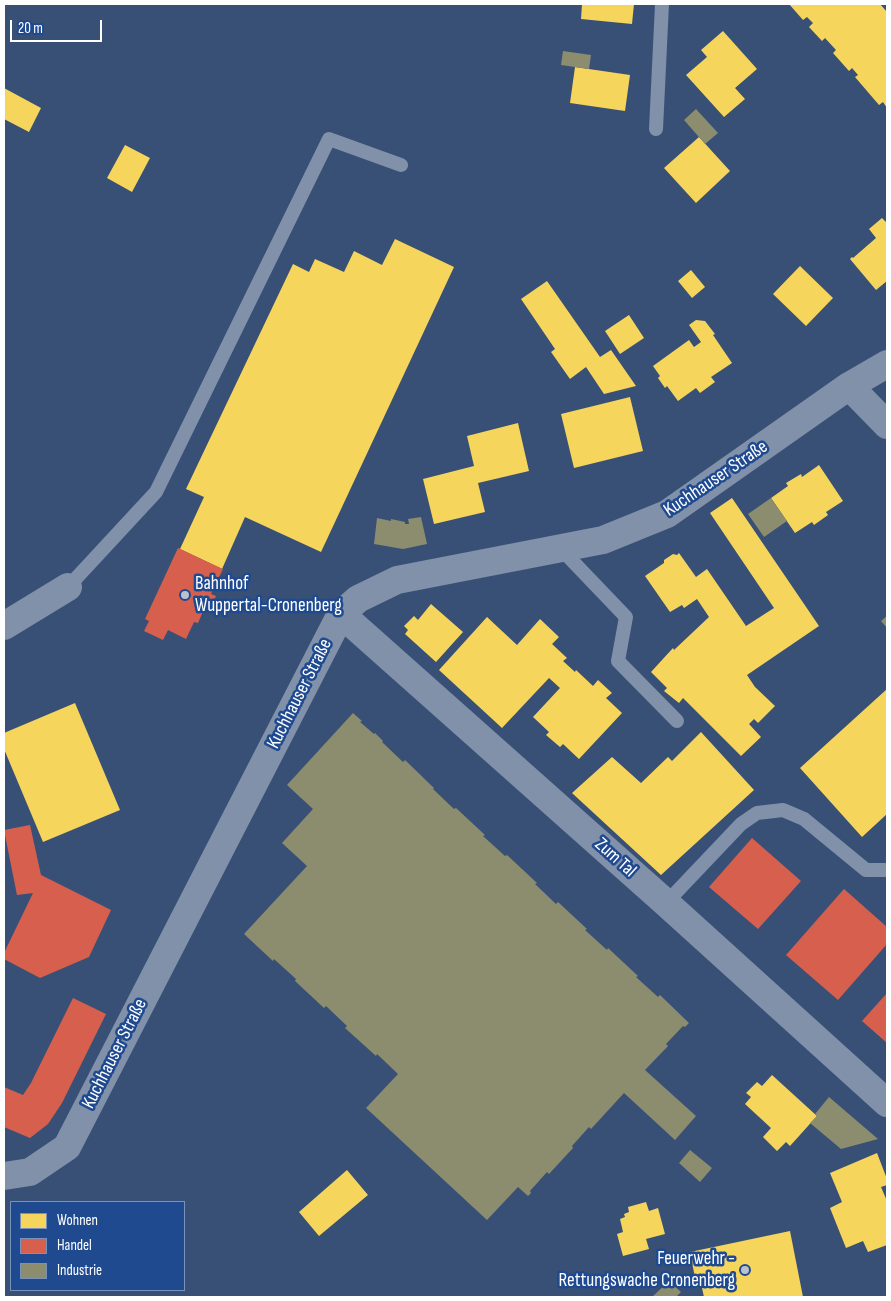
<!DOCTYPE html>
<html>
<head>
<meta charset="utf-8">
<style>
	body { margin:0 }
	#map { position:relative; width:891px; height:1301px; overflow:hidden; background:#395076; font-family:"Sofia Sans Condensed",sans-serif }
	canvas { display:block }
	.frame { position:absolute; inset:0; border:5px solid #fff; pointer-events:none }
	.legend { position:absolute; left:10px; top:1201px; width:175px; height:90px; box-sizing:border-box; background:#1f4a90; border:1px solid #7992bc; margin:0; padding:6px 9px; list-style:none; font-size:15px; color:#fff }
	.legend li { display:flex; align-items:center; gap:10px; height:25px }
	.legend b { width:25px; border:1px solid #7992bc }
	.scale { position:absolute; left:10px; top:20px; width:92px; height:22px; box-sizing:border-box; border:2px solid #fff; border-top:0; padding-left:6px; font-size:15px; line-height:18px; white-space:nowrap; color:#fff; -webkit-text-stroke:4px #1f4a90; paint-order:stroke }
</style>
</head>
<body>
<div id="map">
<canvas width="891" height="1301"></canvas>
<div class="frame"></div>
<ul class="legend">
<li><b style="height:14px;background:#f6d55c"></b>Wohnen</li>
<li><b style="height:14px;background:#d6604d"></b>Handel</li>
<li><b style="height:14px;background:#8c8c6e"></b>Industrie</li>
</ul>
<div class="scale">20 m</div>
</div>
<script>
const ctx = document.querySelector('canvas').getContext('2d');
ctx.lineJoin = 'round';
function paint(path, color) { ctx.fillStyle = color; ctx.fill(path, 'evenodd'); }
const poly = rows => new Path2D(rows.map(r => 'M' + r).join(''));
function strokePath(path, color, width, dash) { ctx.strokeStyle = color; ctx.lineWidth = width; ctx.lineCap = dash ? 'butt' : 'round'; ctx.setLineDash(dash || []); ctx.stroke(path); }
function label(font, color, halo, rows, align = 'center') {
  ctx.font = font + ' "Sofia Sans Condensed",sans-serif'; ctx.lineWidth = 5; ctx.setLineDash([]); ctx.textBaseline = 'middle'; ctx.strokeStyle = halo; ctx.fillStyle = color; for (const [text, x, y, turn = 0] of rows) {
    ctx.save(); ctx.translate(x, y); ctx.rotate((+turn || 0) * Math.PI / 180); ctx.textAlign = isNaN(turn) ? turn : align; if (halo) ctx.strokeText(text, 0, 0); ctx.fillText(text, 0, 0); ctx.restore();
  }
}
paint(poly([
	[582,4,634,4,632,24,581,19],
	[789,4,880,4,887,12,887,108,883,102,879,105,855,77,858,75,852,68,849,71,833,53,836,50,825,38,822,41,809,27,813,23,807,17,803,20],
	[723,31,757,69,735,88,745,99,724,117,686,75,707,57,701,50],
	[575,67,630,75,625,111,570,103],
	[4,88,41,108,29,132,4,119],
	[699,137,730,171,696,203,664,168],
	[125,145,150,158,132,192,107,178],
	[882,218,887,223,887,281,876,290,850,259,852,257,853,258,876,238,869,229],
	[395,239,454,267,321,552,245,517,222,569,180,549,204,497,186,489,293,264,309,272,315,259,344,272,354,251,382,265],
	[800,266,833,298,806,326,773,294],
	[691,270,705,287,692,298,678,281],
	[547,281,600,357,611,350,636,386,604,394,586,367,570,379,551,352,555,349,521,299],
	[629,315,644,338,620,354,605,331],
	[696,320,705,321,715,334,713,335,732,363,711,377,715,382,700,393,696,388,678,401,667,386,665,388,658,378,660,376,653,366,689,340,694,347,701,342,689,325],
	[630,397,643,451,574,468,561,414],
	[518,423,529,471,478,483,485,512,434,524,423,479,474,466,467,436],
	[819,465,843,501,826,512,828,515,814,525,812,522,795,533,771,498,788,486,786,483,801,474,802,477],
	[732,498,819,626,747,675,755,687,775,706,758,723,754,719,749,724,761,737,741,756,683,698,679,703,664,691,667,688,651,672,673,648,674,650,709,617,697,599,684,608,682,605,670,612,645,576,664,563,664,560,673,554,677,555,679,553,696,577,707,569,746,626,774,608,710,513],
	[431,604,463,632,436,662,405,634,408,630,404,626,414,616,418,620],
	[487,617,517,645,540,619,559,637,552,644,567,658,563,661,575,672,576,670,593,686,598,680,612,693,606,698,622,713,579,759,563,744,560,747,546,735,549,732,533,717,560,688,549,678,502,728,439,670],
	[887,689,887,814,862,837,800,768],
	[75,703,120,810,43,842,4,749,4,733],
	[701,732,754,790,661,875,572,793,612,757,641,783,668,757,672,761],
	[772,1075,817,1116,790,1146,786,1142,777,1151,763,1137,771,1128,745,1104,751,1097,746,1093,757,1082,762,1086],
	[877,1153,887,1179,887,1185,881,1187,887,1201,887,1245,868,1252,863,1241,846,1248,830,1208,842,1202,830,1173],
	[347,1170,368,1195,319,1236,299,1212],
	[646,1202,649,1211,658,1208,665,1234,646,1239,649,1249,623,1256,617,1234,623,1232,620,1219,625,1217,624,1214,629,1212,628,1207],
	[790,1231,803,1297,704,1297,702,1288,697,1288,690,1252]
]), '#f6d55c');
paint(poly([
	[178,548,223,569,211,594,216,596,212,605,207,602,198,623,194,622,186,639,168,630,163,640,144,631,149,621,145,619],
	[30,825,41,875,111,910,89,957,40,978,4,959,4,953,33,893,17,895,4,830],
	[752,838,801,881,758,929,709,887],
	[844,889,887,927,887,944,838,1000,786,955],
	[887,993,887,1043,862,1021],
	[73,998,106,1014,62,1103,48,1124,30,1138,4,1127,4,1087,23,1095,31,1083]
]), '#d6604d');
paint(poly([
	[563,51,591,55,589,69,561,65],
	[696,109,718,133,705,144,684,120],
	[771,498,787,521,764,537,748,514],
	[421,517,427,544,403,549,374,544,377,518,391,521,391,519,405,522,405,524,409,524,408,519],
	[887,616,887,628,881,621],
	[353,713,362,721,360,722,374,734,375,733,383,741,382,742,403,762,405,760,434,788,433,789,454,809,456,808,485,835,483,836,505,856,507,855,537,883,535,884,556,904,558,902,587,929,585,930,607,950,608,948,638,976,636,977,658,997,660,995,689,1023,685,1027,683,1026,666,1044,668,1046,645,1070,696,1116,675,1140,624,1093,591,1129,589,1127,572,1146,573,1148,549,1174,547,1172,530,1191,531,1193,528,1196,518,1187,487,1220,366,1108,398,1074,377,1054,376,1056,345,1028,347,1026,326,1006,324,1008,295,981,296,979,274,959,273,961,244,934,307,866,282,843,313,809,287,785],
	[829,1097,878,1139,841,1149,810,1123,817,1116,815,1114],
	[690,1150,712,1168,700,1182,679,1163],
	[669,1281,681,1292,676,1297,652,1297]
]), '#8c8c6e');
strokePath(poly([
	[656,129,662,4],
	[560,548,626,617,618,661,677,721],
	[68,587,156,492,329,139,401,165],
	[666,903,741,824,757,813,783,810,804,819,866,870,887,870]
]), '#8091a9', 14);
strokePath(poly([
	[849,386,887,425],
	[341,614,666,903,887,1103],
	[4,626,68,587],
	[4,1176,30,1172,67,1147,341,614,358,599,397,580,603,540,667,514,849,386,887,364]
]), '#8091a9', 28);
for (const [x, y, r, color] of [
	[185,595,5,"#bac2cf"],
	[745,1270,5,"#bac2cf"]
]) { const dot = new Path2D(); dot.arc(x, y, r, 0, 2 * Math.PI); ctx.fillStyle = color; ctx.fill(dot); strokePath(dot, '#1f4a90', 2); }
label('19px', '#fff', '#1f4a90', [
	["Kuchhauser Straße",716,479,-34],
	["Kuchhauser Straße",300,694,-63],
	["Zum Tal",615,858,42],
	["Kuchhauser Straße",115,1054,-63]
]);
label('19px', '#fff', '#1f4a90', [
	["Bahnhof",195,584],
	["Wuppertal-Cronenberg",195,606],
	["Feuerwehr -",735,1259,"right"],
	["Rettungswache Cronenberg",735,1281,"right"]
], 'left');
</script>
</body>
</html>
